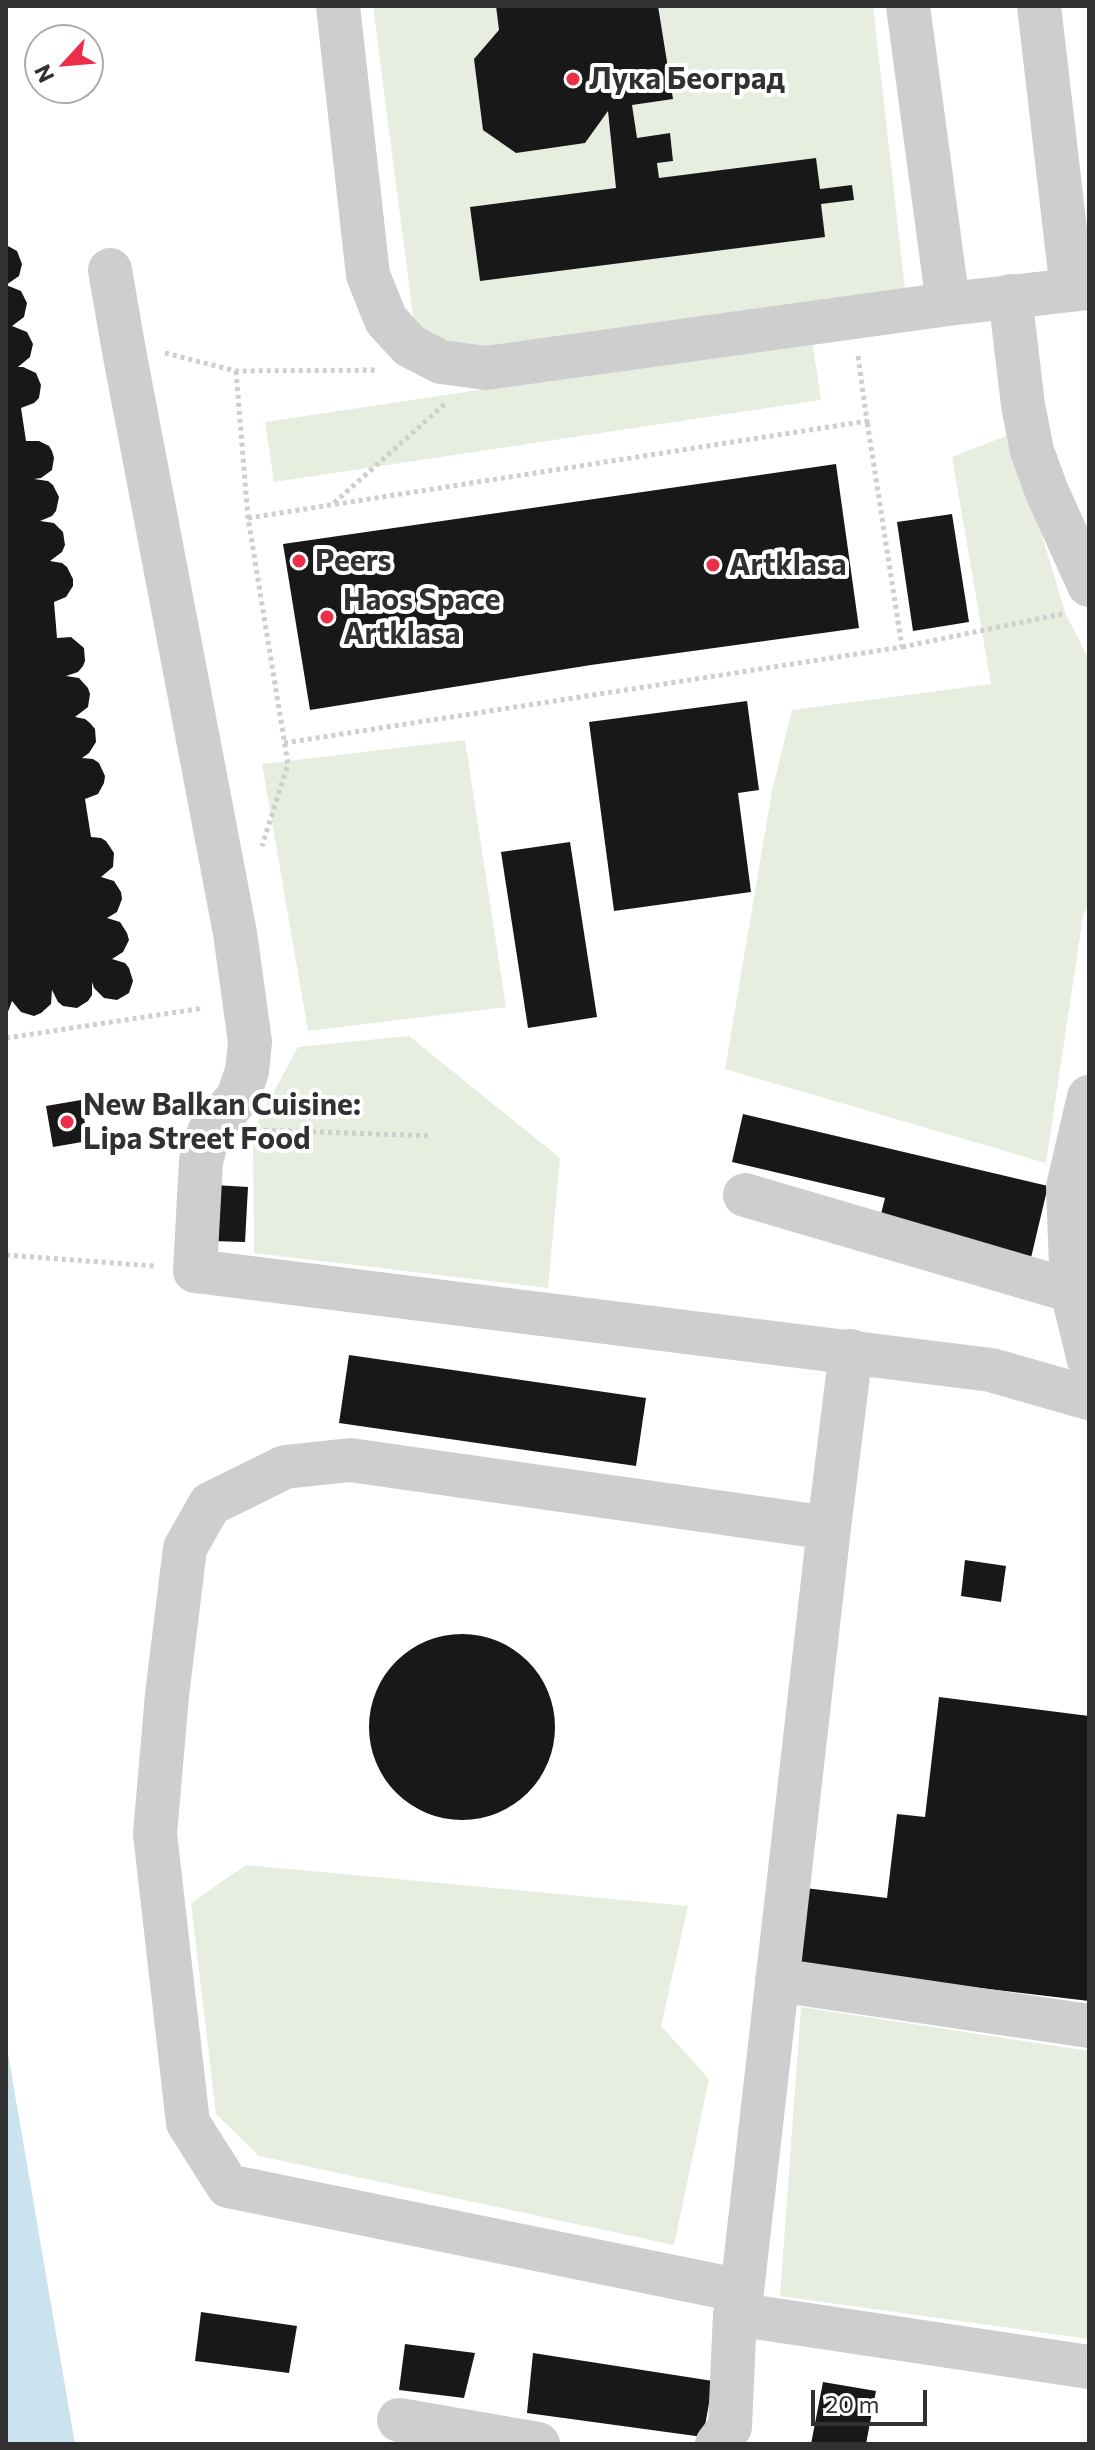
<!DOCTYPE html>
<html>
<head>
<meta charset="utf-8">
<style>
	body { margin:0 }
	#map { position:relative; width:1095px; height:2450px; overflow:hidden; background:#fff; font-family:Commissioner,sans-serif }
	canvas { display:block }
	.frame { position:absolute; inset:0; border:8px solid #313131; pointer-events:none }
	.north { position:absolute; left:24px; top:24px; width:80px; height:80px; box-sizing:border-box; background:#fff; border:2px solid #adadad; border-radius:50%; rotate:244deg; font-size:22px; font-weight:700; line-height:32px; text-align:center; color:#313131 }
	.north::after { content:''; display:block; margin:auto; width:28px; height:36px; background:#ed2e49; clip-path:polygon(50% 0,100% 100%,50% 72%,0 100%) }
	.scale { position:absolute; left:811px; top:2390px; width:116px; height:36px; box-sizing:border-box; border:4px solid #313131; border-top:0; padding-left:10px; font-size:24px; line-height:28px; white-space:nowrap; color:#313131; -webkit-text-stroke:6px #fff; paint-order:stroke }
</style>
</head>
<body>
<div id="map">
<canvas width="1095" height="2450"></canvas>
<div class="frame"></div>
<div class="north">N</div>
<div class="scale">20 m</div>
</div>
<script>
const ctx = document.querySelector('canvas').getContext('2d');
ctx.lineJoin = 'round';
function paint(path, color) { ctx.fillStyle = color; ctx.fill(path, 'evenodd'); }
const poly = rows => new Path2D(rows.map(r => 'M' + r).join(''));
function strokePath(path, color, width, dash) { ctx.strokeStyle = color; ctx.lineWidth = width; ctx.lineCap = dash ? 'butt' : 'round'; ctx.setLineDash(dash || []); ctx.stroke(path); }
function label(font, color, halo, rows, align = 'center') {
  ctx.font = font + ' Commissioner,sans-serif'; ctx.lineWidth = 8; ctx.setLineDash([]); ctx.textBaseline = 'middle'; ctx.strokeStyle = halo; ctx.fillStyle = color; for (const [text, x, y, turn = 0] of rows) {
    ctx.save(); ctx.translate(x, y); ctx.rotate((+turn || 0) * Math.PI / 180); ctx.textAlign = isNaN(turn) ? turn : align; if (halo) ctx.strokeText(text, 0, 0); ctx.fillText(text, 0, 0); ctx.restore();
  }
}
paint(poly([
	[373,6,873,6,905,289,490,352,434,343,413,316],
	[812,340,821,400,274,482,265,422],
	[1011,434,1066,615,1089,659,1089,904,1083,916,1046,1163,725,1069,772,791,792,710,991,684,952,457],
	[465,740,506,1007,308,1031,262,764],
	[409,1036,560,1158,548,1288,254,1253,253,1130,298,1047],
	[246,1865,688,1906,661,2026,709,2079,674,2245,259,2156,216,2114,191,1903],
	[801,2007,1089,2051,1089,2339,780,2296]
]), '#e8eedf');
paint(poly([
	[6,2042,75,2444,6,2444]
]), '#cbe3ee');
paint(poly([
	[496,6,658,6,673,99,632,105,637,138,670,133,673,161,657,163,659,178,816,158,820,189,852,185,854,200,821,204,825,237,480,281,470,207,616,188,608,111,585,143,516,153,483,130,474,59,499,30],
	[6,245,17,251,22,264,19,276,6,285,21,291,27,303,24,317,12,326,27,332,33,344,30,357,18,367,23,367,36,373,41,385,39,398,34,403,21,408,26,441,39,441,49,446,52,451,54,458,52,470,41,478,34,479,48,481,53,485,59,497,56,511,52,516,40,521,54,523,63,532,65,545,62,552,50,561,62,563,67,567,73,579,73,586,66,597,54,602,57,638,71,637,84,648,85,661,83,666,78,672,66,676,79,678,88,688,90,694,88,707,75,717,85,719,90,723,95,729,96,742,89,753,82,758,93,759,99,763,105,776,104,783,98,794,85,799,91,837,101,838,106,841,114,853,113,867,101,877,114,881,121,892,122,899,117,912,107,918,120,922,127,933,129,940,123,952,112,959,125,963,129,968,133,981,129,993,117,1000,104,998,94,988,92,982,92,995,88,1001,77,1008,63,1006,58,1002,52,990,51,1004,41,1013,34,1016,21,1012,12,1001,6,1017],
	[836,464,859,628,591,665,310,710,283,544],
	[952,514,969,622,913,631,897,522],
	[747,701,759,790,738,793,751,892,614,911,589,722],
	[570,842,597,1017,528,1028,501,852],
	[81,1100,88,1141,53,1147,46,1106],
	[743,1114,1048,1186,1030,1262,878,1226,885,1198,732,1162],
	[215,1185,248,1187,245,1242,212,1241],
	[349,1355,646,1398,636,1466,339,1423],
	[965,1560,1006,1566,1001,1602,961,1596],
	'369 1727a93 93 0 1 1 186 0a93 93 0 1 1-186 0Z',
	[939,1697,1089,1716,1089,2001,795,1966,805,1888,887,1898,897,1814,925,1817],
	[201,2312,297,2326,289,2373,195,2361],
	[405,2344,475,2353,464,2398,399,2390],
	[533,2353,713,2381,703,2437,527,2413],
	[823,2382,876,2391,866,2444,811,2444]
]), '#181818');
strokePath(poly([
	[165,353,236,371,377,370],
	[236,371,248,518,288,764,262,846],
	[334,503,446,403],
	[248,518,867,421,858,356],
	[902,647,1062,614],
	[284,743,902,647,867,421],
	[6,1038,204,1008],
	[264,1130,432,1136],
	[6,1255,154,1266]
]), '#cecece', 5, [4, 4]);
strokePath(poly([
	[338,6,368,275,386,320,410,346,441,362,486,368,948,304,1089,288],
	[908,6,948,304],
	[1039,6,1072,290],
	[110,270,124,351,235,933,250,1042,247,1071,238,1097,209,1132,201,1161,195,1271,991,1370,1089,1398],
	[1010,296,1023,405,1032,451,1047,492,1089,585],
	[1089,1097,1068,1187,1072,1291,1089,1360],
	[745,1195,1072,1291],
	[777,1980,1089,2026],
	[742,2291,228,2186,188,2123,155,1834,167,1695,185,1548,210,1504,285,1467,350,1460,829,1528],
	[735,2314,1089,2367],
	[399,2420,538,2444],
	[717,2444,730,2427,735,2314,742,2291,829,1528,851,1351]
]), '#cecece', 44);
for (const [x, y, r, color] of [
	[573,79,8,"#ed2e49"],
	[299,561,8,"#ed2e49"],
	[713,565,8,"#ed2e49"],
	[327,617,8,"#ed2e49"],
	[67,1122,8,"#ed2e49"]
]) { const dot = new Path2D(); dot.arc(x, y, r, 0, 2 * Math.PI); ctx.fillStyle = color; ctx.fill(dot); strokePath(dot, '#fff', 3); }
label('bold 30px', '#313131', '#fff', [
	["Лука Београд",589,79],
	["Peers",315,561],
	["Artklasa",729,565],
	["Haos Space",343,600],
	["Artklasa",343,634],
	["New Balkan Cuisine:",83,1105],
	["Lipa Street Food",83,1139]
], 'left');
</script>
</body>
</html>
